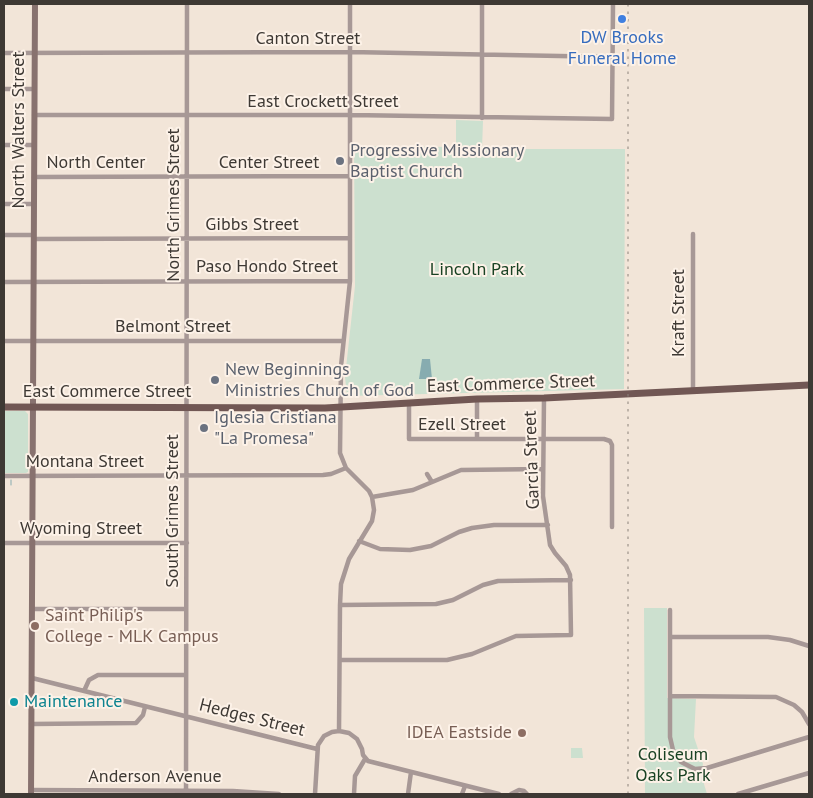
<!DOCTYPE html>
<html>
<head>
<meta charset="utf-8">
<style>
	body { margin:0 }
	#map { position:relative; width:813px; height:798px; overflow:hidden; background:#f2e5d8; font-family:"PT Sans",sans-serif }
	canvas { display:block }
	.frame { position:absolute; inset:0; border:5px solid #3e3934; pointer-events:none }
</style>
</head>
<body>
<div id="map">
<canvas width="813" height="798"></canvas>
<div class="frame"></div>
</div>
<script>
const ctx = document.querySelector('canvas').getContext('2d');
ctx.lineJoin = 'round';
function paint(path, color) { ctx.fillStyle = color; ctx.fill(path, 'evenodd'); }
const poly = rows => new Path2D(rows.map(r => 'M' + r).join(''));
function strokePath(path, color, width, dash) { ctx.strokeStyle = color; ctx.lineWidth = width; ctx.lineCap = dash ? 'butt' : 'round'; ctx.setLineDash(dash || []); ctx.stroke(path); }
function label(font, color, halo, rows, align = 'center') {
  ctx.font = font + ' "PT Sans",sans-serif'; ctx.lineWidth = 4; ctx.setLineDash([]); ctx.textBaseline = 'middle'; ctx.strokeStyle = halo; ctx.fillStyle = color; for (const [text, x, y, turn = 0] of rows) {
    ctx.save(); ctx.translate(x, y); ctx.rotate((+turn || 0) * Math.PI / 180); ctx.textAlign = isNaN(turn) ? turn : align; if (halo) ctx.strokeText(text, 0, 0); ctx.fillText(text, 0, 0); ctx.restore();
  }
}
paint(poly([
	[456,120,483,121,482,149,625,149,624,389,347,396,345,377,355,286,354,146,456,147],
	[4,411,25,411,28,414,28,472,26,473,4,473],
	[644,608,667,608,667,698,696,699,694,737,703,764,701,774,707,794,645,794],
	[571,748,582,748,583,758,571,758]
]), '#cce0cf');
paint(poly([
	[422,359,430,359,432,379,419,379]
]), '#87acb0');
strokePath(poly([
	[11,480,11,485]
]), '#87acb0', 1);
strokePath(poly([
	[4,53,350,52,612,57],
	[4,89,34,89],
	[34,115,351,115,612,119,613,4],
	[482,118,482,4],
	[4,145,34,145],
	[34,177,351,176],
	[4,204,34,204],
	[693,234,693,391],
	[4,235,34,235],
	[34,239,350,238],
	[4,282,350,281],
	[4,341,343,341],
	[477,399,477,439],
	[409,403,409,439,604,439,610,441,612,445,612,527],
	[427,474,432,482],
	[4,476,323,475,331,474,346,468],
	[372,497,413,490,461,470,543,469],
	[359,541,380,549,410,550,431,546,459,532,472,528,494,525,548,525],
	[4,543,187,543],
	[340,605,436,604,453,600,483,585,498,581,571,580],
	[32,609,186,609],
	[670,610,670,737,673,750,681,762,695,769,707,768,809,737],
	[670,637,768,637,790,640,809,646],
	[340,660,447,660,472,654,516,636,571,635,570,575,566,566,555,553,550,545,543,496,544,398],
	[32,678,317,749],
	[84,691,89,680,98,675,186,675],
	[670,696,776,697,794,705,802,712,809,724],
	[31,724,136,723,143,715,145,707],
	[339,731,340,605,341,584,349,559,372,521,374,510,372,497,369,491,346,468,340,453,341,366,350,281,350,4],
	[31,790,233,791,279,794],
	[186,794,187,4],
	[315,794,318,745,324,736,332,732,339,731,349,733,357,739,362,749,363,755,368,761,499,794],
	[354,794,355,776,365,759],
	[408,794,411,772],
	[462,794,465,786],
	[511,794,519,790,524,791,527,794],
	[738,794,809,773]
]), '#a79896', 4.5);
strokePath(poly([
	[31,794,35,4]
]), '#88726f', 6);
strokePath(poly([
	[4,407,325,408,477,399,544,398,809,385]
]), '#715754', 7);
strokePath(poly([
	[628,794,628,4]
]), '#8b827a', 1, [2.5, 5]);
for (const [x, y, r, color] of [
	[622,19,5,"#3f7fe0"],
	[340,161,5,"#6b7280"],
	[215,380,5,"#6b7280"],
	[204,428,5,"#6b7280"],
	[35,626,5,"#8d6e63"],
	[14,702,5,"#0f9aa8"],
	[522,733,5,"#8d6e63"]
]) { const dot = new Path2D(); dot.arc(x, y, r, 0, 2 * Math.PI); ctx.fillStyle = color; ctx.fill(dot); strokePath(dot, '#fdf2e8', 2); }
label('18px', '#366cbe', '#fdf2e8', [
	["DW Brooks",622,38],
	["Funeral Home",622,59]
]);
label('18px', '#3e3934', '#fdf2e8', [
	["Canton Street",308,39],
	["East Crockett Street",323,102],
	["North Walters Street",19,130,-90],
	["North Center",96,163],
	["Center Street",269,163],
	["North Grimes Street",174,205,-90],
	["Gibbs Street",252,225],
	["Paso Hondo Street",267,267],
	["Kraft Street",679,313,-90],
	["Belmont Street",173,327],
	["East Commerce Street",511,384,-2],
	["East Commerce Street",107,392],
	["Ezell Street",462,425],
	["Garcia Street",532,460,-92],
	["Montana Street",85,462],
	["South Grimes Street",173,511,-90],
	["Wyoming Street",81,529],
	["Hedges Street",252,718,14],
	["Anderson Avenue",155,777]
]);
label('18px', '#5b616d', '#fdf2e8', [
	["Progressive Missionary",350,151],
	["Baptist Church",350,172],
	["New Beginnings",225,370],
	["Ministries Church of God",225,391],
	["Iglesia Cristiana",214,418],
	["\"La Promesa\"",214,439]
], 'left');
label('18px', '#194223', '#fdf2e8', [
	["Lincoln Park",477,270],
	["Coliseum",673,755],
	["Oaks Park",673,776]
]);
label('18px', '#785e54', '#fdf2e8', [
	["Saint Philip's",45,616],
	["College - MLK Campus",45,637],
	["IDEA Eastside",512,733,"right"]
], 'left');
label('18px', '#0d838f', '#fdf2e8', [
	["Maintenance",24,702]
], 'left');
</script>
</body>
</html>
